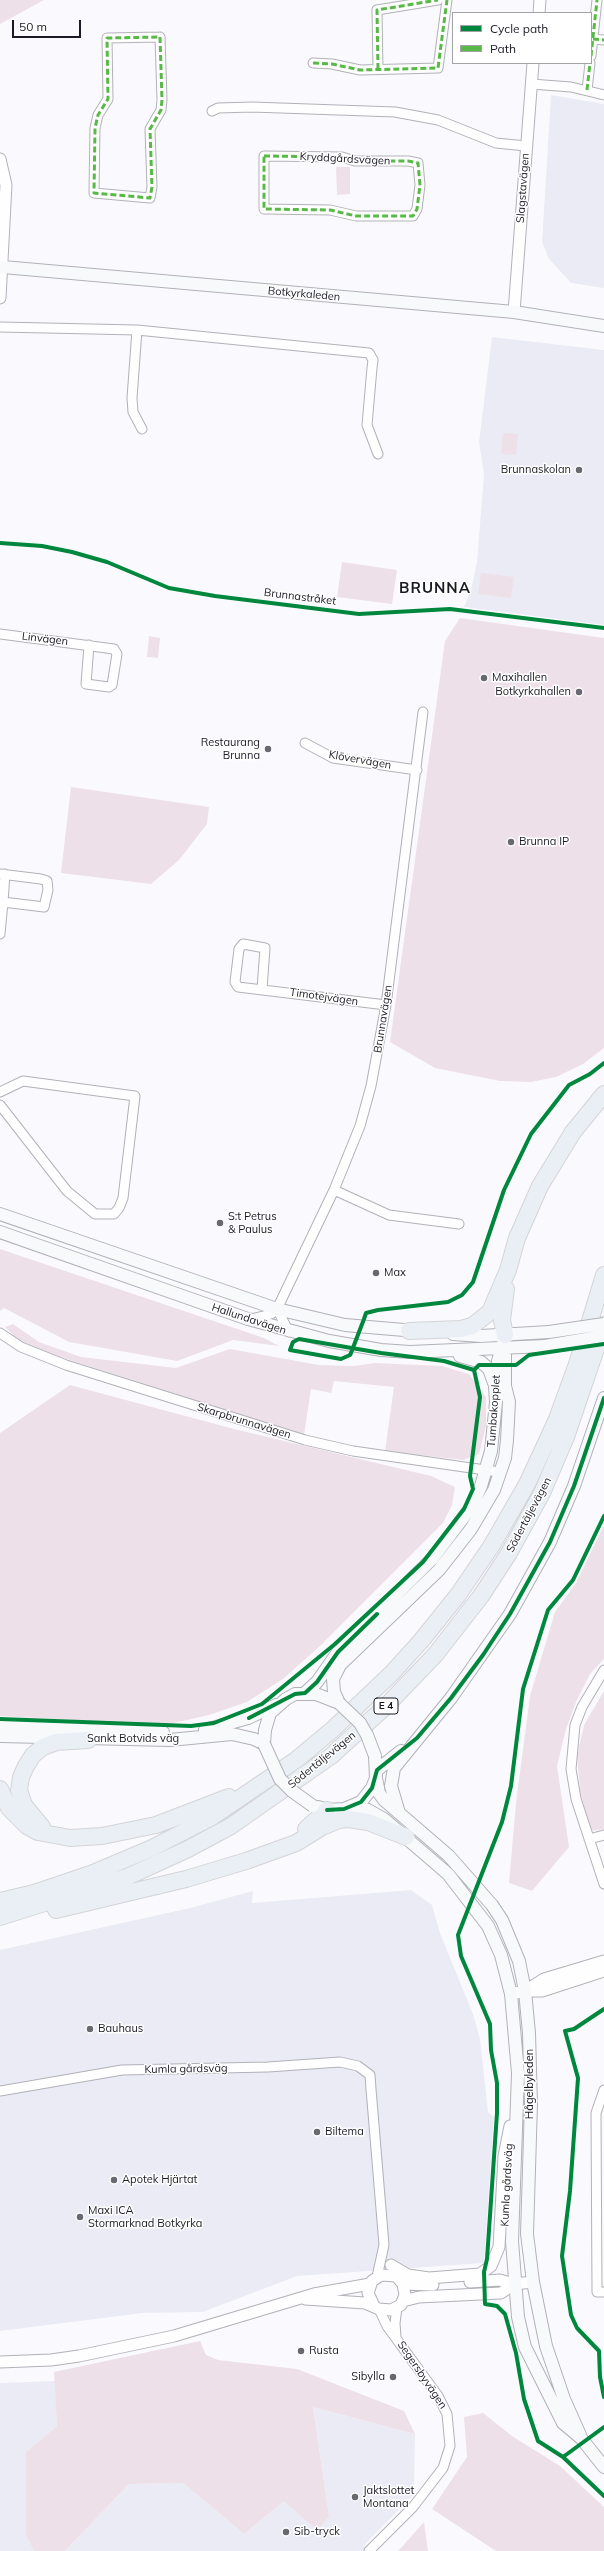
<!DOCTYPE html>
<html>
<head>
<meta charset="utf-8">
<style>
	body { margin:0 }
	#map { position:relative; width:604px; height:2551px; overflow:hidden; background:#fafafe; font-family:Mulish,sans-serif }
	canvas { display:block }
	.legend { position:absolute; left:452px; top:12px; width:140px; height:52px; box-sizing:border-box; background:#fff; border:1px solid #a3a3a7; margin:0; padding:5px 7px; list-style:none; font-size:12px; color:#1a1a24 }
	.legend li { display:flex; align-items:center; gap:8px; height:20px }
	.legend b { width:20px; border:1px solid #a3a3a7 }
	.scale { position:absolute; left:12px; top:20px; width:69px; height:18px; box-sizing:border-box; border:2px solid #1a1a24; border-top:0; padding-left:5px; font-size:12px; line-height:14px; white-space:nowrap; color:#1a1a24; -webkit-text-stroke:3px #fff; paint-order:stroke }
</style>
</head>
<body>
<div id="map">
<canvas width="604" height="2551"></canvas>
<ul class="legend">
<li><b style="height:5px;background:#00873e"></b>Cycle path</li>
<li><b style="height:5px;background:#58b947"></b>Path</li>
</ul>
<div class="scale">50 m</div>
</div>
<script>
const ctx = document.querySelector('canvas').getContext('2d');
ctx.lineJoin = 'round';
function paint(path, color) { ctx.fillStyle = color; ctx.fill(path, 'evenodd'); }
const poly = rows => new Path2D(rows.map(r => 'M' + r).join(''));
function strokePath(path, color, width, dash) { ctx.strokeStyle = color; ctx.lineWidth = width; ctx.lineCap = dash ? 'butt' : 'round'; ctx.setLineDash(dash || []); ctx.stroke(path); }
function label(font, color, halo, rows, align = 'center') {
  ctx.font = font + ' Mulish,sans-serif'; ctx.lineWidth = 3; ctx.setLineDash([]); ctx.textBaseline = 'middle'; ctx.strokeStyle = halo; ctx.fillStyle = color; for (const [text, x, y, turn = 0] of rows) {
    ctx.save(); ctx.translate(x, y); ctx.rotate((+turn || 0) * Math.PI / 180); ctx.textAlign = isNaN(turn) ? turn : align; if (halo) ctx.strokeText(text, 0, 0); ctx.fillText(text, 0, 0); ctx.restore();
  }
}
paint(poly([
	[551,95,604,104,604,288,571,283,549,259,542,242],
	[492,337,604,350,604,625,464,607,471,590,477,562,484,474,479,442],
	[411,1890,432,1905,440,1933,473,2014,480,2039,488,2112,494,2117,484,2263,297,2276,203,2312,143,2313,0,2331,0,1950,190,1908,253,1891,252,1903],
	[55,2381,57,2426,26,2452,26,2534,34,2551,0,2551,0,2383],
	[313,2407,415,2434,414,2494,364,2545,371,2551,65,2551,129,2484,183,2483,244,2534,284,2501,329,2516]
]), '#ebebf5');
paint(poly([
	[0,0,44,0,0,24],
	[336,167,350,167,350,194,337,195],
	[503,433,518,434,516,455,501,454],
	[342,562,397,570,392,604,337,597],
	[481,573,514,577,511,598,478,594],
	[460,618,604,638,604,1048,583,1064,556,1077,531,1082,500,1081,435,1068,390,1042,445,641],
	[149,636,160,638,158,658,147,657],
	[71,787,209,807,207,824,179,860,151,884,61,873],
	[0,1249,264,1338,279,1346,233,1340,177,1361,69,1342,4,1308,0,1311],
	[13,1324,39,1342,81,1357,176,1368,230,1349,319,1365,353,1366,376,1363,442,1366,469,1374,486,1397,486,1426,479,1454,463,1460,385,1451,394,1387,334,1381,331,1393,311,1389,304,1435,23,1345,5,1327],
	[70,1385,234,1429,431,1476,455,1487,452,1505,443,1523,319,1647,283,1679,247,1702,209,1715,165,1725,0,1716,0,1433],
	[604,1525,604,1659,590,1674,576,1702,566,1729,557,1766,569,1847,532,1891,509,1883,516,1803,530,1696,555,1612,576,1583],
	[604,1691,604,1829,590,1831,580,1790,577,1756,584,1725],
	[200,2341,206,2355,218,2360,297,2369,404,2411,415,2434,313,2407,329,2516,317,2530,284,2501,244,2534,183,2483,129,2484,65,2551,34,2551,26,2535,26,2452,57,2426,54,2372],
	[483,2413,512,2436,560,2466,604,2507,604,2551,496,2551,432,2509,467,2457,464,2417],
	[424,2522,428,2551,397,2551,400,2549]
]), '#eee0e8');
const minor = poly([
	[160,37,162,100,161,110,150,129,152,187,150,198,94,193,95,128,98,115,108,99,107,38,160,37],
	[593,39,604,40],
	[591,56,597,0],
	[313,63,332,64,360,70,438,68,447,0],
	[378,69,377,10,438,0],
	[531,84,571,87,604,95],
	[587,90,590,63],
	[212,111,218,108,252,107,395,112,438,120,496,143,526,146],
	[264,156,342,157,355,161,408,161,418,163,420,185,417,209,413,216,356,216,330,210,264,209,264,156],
	[0,327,137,330,369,353,373,360,372,368,367,425,378,454],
	[137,330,132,398,133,412,142,429],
	[0,634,114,649,117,654,112,685,109,687,86,684,89,645],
	[305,743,333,758,417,770],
	[0,874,41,879,47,881,48,890,44,907,3,902,5,874],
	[0,934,3,902],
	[262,989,265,948,243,944,239,949,235,982,238,987,386,1005],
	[0,1092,23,1081,135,1096,123,1198,119,1208,114,1214,95,1214,67,1191,0,1105],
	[334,1190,389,1215,459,1224],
	[277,1309,289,1332],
	[251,1319,271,1314,277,1309,334,1190,360,1126,371,1086,386,1005,423,712],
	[0,1333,21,1347,66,1365,305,1440,353,1451,499,1472],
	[604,1670,582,1707,575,1725,571,1769,576,1799,604,1884],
	[589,1839,604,1835],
	[604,2090,596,2113,597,2292,604,2292],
	[0,2091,122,2070,268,2067,340,2062,358,2066,370,2075,371,2089,384,2245,377,2277],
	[396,2337,395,2323,397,2308],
	[369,2551,413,2507,443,2468,450,2446,447,2414,438,2396,387,2326,379,2309]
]);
const tertiary = poly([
	[539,13,540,0],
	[0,159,6,185,0,298],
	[514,312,533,63],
	[525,1991,544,1979,604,1961],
	[511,1994,525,1991,542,1991,604,1971],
	[391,2265,408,2275,429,2278,480,2274,491,2266,499,2247,504,2156,510,2126],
	[470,2282,500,2280,514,2284,533,2282],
	[403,2284,433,2285],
	[305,2299,365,2303,379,2309,391,2310,401,2305,405,2295,403,2284,396,2276,381,2275,372,2281,368,2293,374,2306],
	[403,2301,419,2297,501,2293,514,2284],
	[0,2362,51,2360,79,2356,174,2336,314,2294,370,2284]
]);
const secondary = poly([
	[3,267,514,312,604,326],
	[0,1214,277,1309,345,1325,416,1331],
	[0,1232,248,1319,329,1341,381,1350,410,1352,545,1346],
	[453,1334,481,1336,549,1332],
	[460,1356,481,1362,489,1369,494,1383],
	[305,1693,317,1682,338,1652,433,1558,472,1506,481,1486,491,1451,496,1402,495,1386,498,1361,503,1344],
	[339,1703,334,1692,333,1679,340,1665,439,1570,471,1529,494,1490,505,1458,507,1440,509,1402,505,1386,505,1355,502,1350],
	[0,1725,163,1732],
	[205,1730,248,1718,276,1705],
	[0,1736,170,1740,232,1734,254,1739,264,1744,265,1730,270,1713,286,1699,295,1694,316,1694,339,1703],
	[377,1770,401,1751],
	[376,1778,379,1793,384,1800,449,1856,492,1905,502,1920,519,1961,525,1991,529,2033,531,2104,527,2234,533,2282,546,2346,564,2399,580,2435],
	[318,1807,327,1810,344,1809,361,1802,372,1788,376,1778,375,1756],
	[352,1807,368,1810,384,1819,448,1874,488,1926,501,1955,511,1994,518,2073,512,2241,518,2317,525,2347,563,2423,581,2438,604,2467],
	[399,1813,391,1786,394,1768,451,1698,510,1614,550,1542,574,1486,604,1398]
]);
const motorway = poly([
	[409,1331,461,1329,472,1326,490,1312,508,1270,517,1238,540,1186,573,1132,604,1094],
	[505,1335,502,1320,506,1289],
	[0,1789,9,1808,27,1826,38,1832,70,1838,102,1836,156,1825,229,1797],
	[42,1827,24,1805,19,1790,21,1777,26,1766,33,1755,43,1747,56,1742,88,1740],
	[306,1829,327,1810],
	[0,1901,34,1893,93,1873,152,1848,212,1817,296,1760,332,1730,392,1673,421,1641,458,1595,492,1545,527,1484,557,1419,577,1364,604,1275],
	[56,1910,186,1879,246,1861,296,1843,322,1827,339,1820,348,1819,368,1822,406,1837],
	[0,1917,127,1877,188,1849,231,1826,331,1756,386,1706,435,1655,481,1596,509,1553,542,1493,566,1437,604,1325]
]);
strokePath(minor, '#b1b1b8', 11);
strokePath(tertiary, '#b1b1b8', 13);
strokePath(secondary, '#b1b1b8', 14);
strokePath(motorway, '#d4d4d8', 18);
strokePath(minor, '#fefeff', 9);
strokePath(tertiary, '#fefeff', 11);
strokePath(secondary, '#f8f9fb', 12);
strokePath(motorway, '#e9eff5', 16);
const secondaryBridge = poly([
	[549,1332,604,1324],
	[545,1346,604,1336],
	[339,1703,360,1723,367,1735,375,1756],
	[264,1744,280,1779,292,1791,313,1806]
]);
strokePath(secondaryBridge, '#b1b1b8', 14, []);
strokePath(secondaryBridge, '#f8f9fb', 12);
strokePath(poly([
	[160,37,162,100,161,110,150,129,152,187,150,198,94,193,95,128,98,115,108,99,107,38,160,37],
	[593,39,604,40],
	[591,56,597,0],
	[313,63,332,64,360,70,438,68,447,0],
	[378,69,377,10,438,0],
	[587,90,590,63],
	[264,156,342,157,355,161,408,161,418,163,420,185,417,209,413,216,356,216,330,210,264,209,264,156]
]), '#58b947', 3, [6, 3]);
strokePath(poly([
	[0,543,42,546,72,552,107,562,169,588,215,596,359,614,450,609,604,628],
	[474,1370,444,1361,381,1353,299,1339,293,1342,290,1350,341,1359,350,1355,351,1353,364,1319,366,1313,378,1310,448,1302,462,1295,473,1282,504,1190,531,1134,569,1085,590,1074,604,1063],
	[474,1370,479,1365,516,1365,529,1355,604,1344],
	[604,1516,573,1580,548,1610,523,1689,511,1786,502,1822,458,1935,461,1956,490,2024,491,2050,497,2083,497,2113,487,2259,484,2272,485,2304,497,2306,505,2314,516,2353,524,2399,538,2441,563,2457,604,2496],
	[249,1718,295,1694,305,1693,317,1682,338,1652,377,1614],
	[0,1719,191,1726,214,1723,262,1704,335,1644,423,1562,464,1509,473,1489,470,1476,480,1397,474,1370],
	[327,1810,344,1809,361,1802,372,1788,377,1770,417,1738,451,1698,483,1655,510,1614,550,1542,574,1486,604,1398],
	[604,2009,574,2029,565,2031,578,2078,570,2191,562,2256,571,2315,577,2328,599,2351,600,2377,604,2397],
	[563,2457,604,2427]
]), '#00873e', 4);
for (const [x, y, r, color] of [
	[579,470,4,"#686870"],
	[484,678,4,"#686870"],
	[579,692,4,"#686870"],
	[268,749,4,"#686870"],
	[511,842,4,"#686870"],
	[220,1223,4,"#686870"],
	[376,1273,4,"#686870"],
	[90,2029,4,"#686870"],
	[317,2132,4,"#686870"],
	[114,2180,4,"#686870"],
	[80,2217,4,"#686870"],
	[301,2351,4,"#686870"],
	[393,2377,4,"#686870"],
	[355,2497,4,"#686870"],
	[286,2532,4,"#686870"]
]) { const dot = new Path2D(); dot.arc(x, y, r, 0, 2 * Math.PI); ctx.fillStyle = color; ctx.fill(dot); strokePath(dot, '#fff', 1.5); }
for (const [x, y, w] of [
	[386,1706,24]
]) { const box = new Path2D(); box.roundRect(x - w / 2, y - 8, w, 16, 3); ctx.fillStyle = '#fff'; ctx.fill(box); strokePath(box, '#1a1a24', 1); }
label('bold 10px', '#1a1a24', null, [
	["E 4",386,1706]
]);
label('11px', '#1a1a24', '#fff', [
	["Kryddgårdsvägen",345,159,3],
	["Slagstavägen",523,188,-86],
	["Botkyrkaleden",304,294,5],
	["Brunnastråket",300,597,7],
	["Linvägen",45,639,7],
	["Klövervägen",360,760,10],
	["Timotejvägen",324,997,8],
	["Brunnavägen",383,1019,-81],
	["Hallundavägen",249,1319,18],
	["Tumbakopplet",494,1411,-86],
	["Skarpbrunnavägen",244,1421,17],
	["Södertäljevägen",529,1515,-62],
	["Sankt Botvids väg",133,1739],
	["Södertäljevägen",322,1760,-39],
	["Kumla gårdsväg",186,2069,-1],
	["Hågelbyleden",530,2084,-90],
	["Kumla gårdsväg",507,2185,-87],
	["Segersbyvägen",422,2375,56]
]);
label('11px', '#1a1a24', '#fff', [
	["Brunnaskolan",571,470,"right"],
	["Maxihallen",492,678],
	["Botkyrkahallen",571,692,"right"],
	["Restaurang",260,743,"right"],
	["Brunna",260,756,"right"],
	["Brunna IP",519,842],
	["S:t Petrus",228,1217],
	["& Paulus",228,1230],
	["Max",384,1273],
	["Bauhaus",98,2029],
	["Biltema",325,2132],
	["Apotek Hjärtat",122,2180],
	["Maxi ICA",88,2211],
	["Stormarknad Botkyrka",88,2224],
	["Rusta",309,2351],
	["Sibylla",385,2377,"right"],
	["Jaktslottet",363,2491],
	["Montana",363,2504],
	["Sib-tryck",294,2532]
], 'left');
ctx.letterSpacing = '1px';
label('bold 15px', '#1a1a24', '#fff', [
	["BRUNNA",435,588]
]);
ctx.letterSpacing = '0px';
</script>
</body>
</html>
